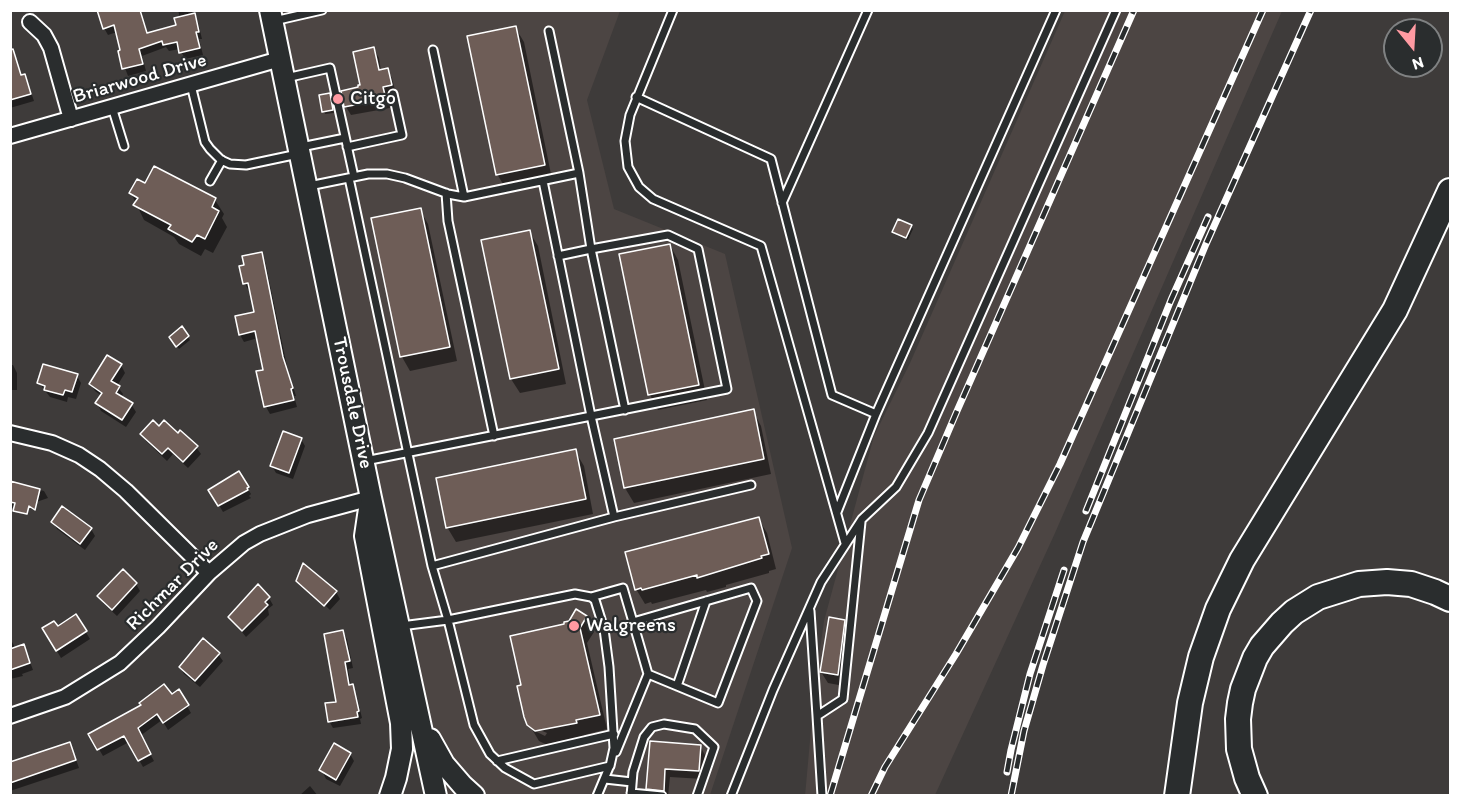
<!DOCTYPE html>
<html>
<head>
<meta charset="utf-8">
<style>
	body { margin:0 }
	#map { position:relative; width:1461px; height:806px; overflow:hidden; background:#3e3b3a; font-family:Itim,sans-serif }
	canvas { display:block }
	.frame { position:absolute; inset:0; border:12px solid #fff; pointer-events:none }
	.north { position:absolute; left:1383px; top:18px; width:60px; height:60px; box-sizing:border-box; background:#2a2d2e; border:2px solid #7f8182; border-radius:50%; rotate:162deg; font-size:16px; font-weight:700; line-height:24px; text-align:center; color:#fff }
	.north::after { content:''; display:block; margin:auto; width:21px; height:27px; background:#ff9aa2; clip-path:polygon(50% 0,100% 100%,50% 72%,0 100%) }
</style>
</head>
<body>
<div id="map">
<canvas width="1461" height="806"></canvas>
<div class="frame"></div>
<div class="north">N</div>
</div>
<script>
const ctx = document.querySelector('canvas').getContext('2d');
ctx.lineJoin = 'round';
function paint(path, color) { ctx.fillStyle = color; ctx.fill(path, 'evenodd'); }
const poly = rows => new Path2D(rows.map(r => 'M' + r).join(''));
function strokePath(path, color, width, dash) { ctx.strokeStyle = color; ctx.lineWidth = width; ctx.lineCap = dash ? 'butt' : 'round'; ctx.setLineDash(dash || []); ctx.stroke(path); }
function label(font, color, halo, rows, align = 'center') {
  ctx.font = font + ' Itim,sans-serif'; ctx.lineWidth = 4.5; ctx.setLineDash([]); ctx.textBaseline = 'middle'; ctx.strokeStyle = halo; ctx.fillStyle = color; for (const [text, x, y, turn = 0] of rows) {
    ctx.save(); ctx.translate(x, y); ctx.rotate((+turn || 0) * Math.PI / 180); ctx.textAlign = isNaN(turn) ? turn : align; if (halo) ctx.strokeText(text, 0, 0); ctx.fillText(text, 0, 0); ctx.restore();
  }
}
paint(poly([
	[270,11,620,11,587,100,614,209,725,254,792,548,710,795,436,795],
	[1065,11,1282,11,1055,533,935,795,805,796,815,685,824,621,874,436,910,363]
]), '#4c4543');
paint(poly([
	[100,10,141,10,148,34,178,26,180,18,178,10,195,10,202,39,199,39,203,55,185,59,180,49,169,51,166,47,142,56,146,71,128,76,119,52,122,51,117,32,108,35,104,28],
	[515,27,524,42,552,179,506,189,497,174],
	[374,49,379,58,381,71,387,69,392,78,396,94,387,96,390,108,351,115,346,107,343,92,362,86],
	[16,63,22,76,24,76,28,83,34,101,10,108,10,65],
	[331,98,334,113,325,114,324,111],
	[146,185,215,200,224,214,222,218,227,227,213,253,205,249,201,256,179,244,174,237,144,220,131,193],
	[420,210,428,224,457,361,410,371,402,357],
	[911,226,913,229,908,240,896,235,894,232],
	[529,231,538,246,566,384,520,393,511,379],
	[670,245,678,260,707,400,658,410,650,395,621,255],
	[261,254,265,261,287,366,296,396,294,396,297,407,270,414,266,407,265,371,258,338,244,342,240,335,255,313,251,290,249,291,245,284],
	[182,329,190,340,179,349,172,340],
	[10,365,13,365,17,373,17,390,10,390],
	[121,365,125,373,117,386,123,394,121,398,131,404,136,412,126,427,101,411,97,403,102,396,95,391,91,384],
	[77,376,81,383,76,399,68,397,67,402,50,397,39,383],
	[753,411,761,426,771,474,634,503,625,488,615,440],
	[159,428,178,435,196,447,201,454,188,468,173,454,167,461,146,441,142,434],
	[301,439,305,446,293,479,276,473,272,466],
	[575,451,584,466,593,514,456,542,447,527],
	[238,473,251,494,249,496,251,498,223,512,210,490],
	[10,483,44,491,48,498,16,509,10,507],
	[758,518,767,533,776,569,769,571,769,573,726,585,726,587,707,592,706,590,652,604,651,602,645,604,636,589],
	[53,522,91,529,95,536,85,550,57,529],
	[300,581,336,592,340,599,330,610],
	[136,584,140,591,117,616,103,603,99,596],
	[269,598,273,605,268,609,269,615,246,637,230,617],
	[76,616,90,639,61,658,44,629,57,629],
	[586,617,594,632,587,643,607,729,584,735,584,738,549,746,539,741,530,726,523,686,566,625],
	[533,727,547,733,545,736,533,730],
	[844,622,851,633,844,686,828,683,821,672],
	[343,632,347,639,353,668,348,669,351,686,356,693,362,718,360,719,361,724,333,728,329,721,337,703],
	[12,642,16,649,24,646,33,670,22,674,23,676,10,679,10,643],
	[218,654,223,661,200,687,184,674,180,667],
	[178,691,191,713,168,730,162,720,140,736,154,761,143,767,129,742,103,756,90,734,142,706,171,696],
	[651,743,700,746,705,755,703,779,670,777,668,796,652,796,648,788],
	[73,751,79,768,10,791,10,764],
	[350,754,354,761,340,786,326,779,322,771],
	[310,786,318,796,299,796]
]), '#0007');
const building = poly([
	[97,10,140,10,147,33,176,25,174,18,195,13,199,32,196,32,200,48,179,53,177,42,163,45,162,41,139,49,143,64,122,69,118,51,120,50,114,25,103,29,97,10],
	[516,26,545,165,496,175,467,36,516,26],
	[374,47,379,70,388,68,392,85,383,87,386,99,344,107,341,91,358,87,358,85,360,85,353,52,374,47],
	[13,49,21,75,25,74,31,94,10,100,10,50,13,49],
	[330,93,333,110,322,112,319,95,330,93],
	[154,166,216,198,212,207,219,211,205,239,197,235,192,242,168,229,171,225,133,205,138,198,129,193,137,179,145,183,154,166],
	[421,208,450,347,400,357,371,218,421,208],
	[898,219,912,225,906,238,892,232,898,219],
	[530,230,559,369,510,379,481,240,530,230],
	[670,244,699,385,648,395,619,254,670,244],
	[262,252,283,357,293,388,291,389,294,400,264,407,256,371,263,370,255,331,239,335,235,316,254,312,248,283,243,284,239,266,244,265,242,256,262,252],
	[182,326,189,336,176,347,169,337,182,326],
	[107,355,122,364,111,381,120,386,116,393,133,403,122,420,95,403,102,393,89,384,107,355],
	[43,364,78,374,72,392,65,390,63,395,44,390,45,386,37,383,43,364],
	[754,409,764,459,624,488,614,439,754,409],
	[153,420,159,426,164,420,178,433,180,430,198,446,183,462,168,448,162,454,140,434,153,420],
	[283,431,302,438,289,473,270,466,283,431],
	[576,449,586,499,446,528,436,478,576,449],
	[239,471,249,487,247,488,248,490,218,506,208,490,239,471],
	[10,481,40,489,35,510,29,506,27,514,13,511,15,503,10,502,10,481],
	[62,506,92,528,80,544,51,522,62,506],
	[759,517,769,554,761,556,762,558,697,578,697,575,642,590,641,588,635,590,625,552,759,517],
	[303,563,337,591,324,606,296,581,303,563],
	[123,569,137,583,112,610,97,596,123,569],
	[258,584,270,597,265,602,268,605,242,631,228,617,258,584],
	[576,609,587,616,580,628,600,715,576,720,577,723,535,731,527,725,524,717,517,686,521,685,510,636,564,624,564,622,569,621,576,609],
	[76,614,87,631,56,651,42,628,54,621,58,626,76,614],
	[829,617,845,620,838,675,820,672,829,617],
	[343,630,350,661,345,662,349,685,353,684,359,711,357,712,358,717,328,722,325,703,336,702,324,634,343,630],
	[203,638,220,653,195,681,179,667,203,638],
	[24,644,30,663,10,670,10,649,24,644],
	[164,684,172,694,179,689,189,705,163,723,157,714,138,728,151,754,138,761,124,736,97,750,88,734,141,705,139,703,164,684],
	[650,741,701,745,699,771,665,769,664,791,646,789,650,741],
	[70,742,76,760,10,783,10,762,70,742],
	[334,743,351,753,336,780,319,770,334,743]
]);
paint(building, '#6e5d57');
strokePath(building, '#fff', 1.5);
const lane = poly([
	[673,10,630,115,625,141,628,167,639,187,653,199,761,246,845,543],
	[274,21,322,10],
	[286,78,330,68,354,177],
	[191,85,205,142,210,149,221,160,230,164,246,165,298,154],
	[636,97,771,159,832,395,876,414,1056,10],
	[112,107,124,146],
	[301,147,345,138],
	[347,147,402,135,393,94],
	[349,178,432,566,614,517],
	[210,181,222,160],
	[543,181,591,416,614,517,751,485],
	[309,186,368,174,387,174,405,178,448,194,464,197,433,50],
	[446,193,448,221,494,436],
	[464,197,579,173],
	[782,203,868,10],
	[558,256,591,249,625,410],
	[365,461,727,389,698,249,668,235,591,249,579,173,549,31],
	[837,512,876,414],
	[591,597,623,588,633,622,648,674,718,703,757,601,751,588,633,622],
	[810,611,817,716,843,699,861,522],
	[401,626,448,620,575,594,591,597,595,600,604,629,609,667,614,748,610,766,534,784,505,768,490,754,474,725,448,620,432,566],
	[677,686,706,601],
	[817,716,822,796],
	[616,752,648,674],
	[497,761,614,734],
	[605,779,632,782],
	[631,793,662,796],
	[597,796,610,765],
	[631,796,633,772,644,737,652,727,664,724,695,729,714,747,697,796],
	[731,796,773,690,821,582,862,519,896,487,928,433,1116,10]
]);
const street = poly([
	[30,22,44,35,51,48,71,119],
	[10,136,280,59],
	[10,433,52,443,79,455,100,469,126,491,209,573],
	[10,716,65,697,120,663,158,627,209,573,244,543,260,534,308,515,371,498]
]);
const secondary = poly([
	[270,10,371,498,436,796],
	[369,509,365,536,401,723,402,749,396,778,390,796],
	[430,739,444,764,463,786,474,796]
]);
const highway = poly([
	[1177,796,1190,703,1201,657,1218,609,1242,560,1395,310,1450,191],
	[1255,796,1247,778,1239,749,1238,719,1240,703,1243,689,1255,658,1262,646,1282,623,1294,612,1318,597,1359,584,1387,582,1411,584,1435,592,1450,599]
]);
strokePath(lane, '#fff', 11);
strokePath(street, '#fff', 18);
strokePath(secondary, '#fff', 24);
strokePath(highway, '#fff', 28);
strokePath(lane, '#2a2d2e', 7);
strokePath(street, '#2a2d2e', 14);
strokePath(secondary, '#2a2d2e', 20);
strokePath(highway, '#2a2d2e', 24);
const rail = poly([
	[1086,511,1171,300,1208,217],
	[1007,772,1011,750,1030,674,1064,570],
	[830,796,919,500,957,411,1134,10],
	[871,796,885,767,956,654,1018,548,1060,464,1263,10],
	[1011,796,1024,731,1043,665,1083,542,1206,244,1311,10]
]);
strokePath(rail, '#fff', 7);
strokePath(rail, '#2a2d2e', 4.5, [14]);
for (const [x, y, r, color] of [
	[338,99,6,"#ff9aa2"],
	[574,626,6,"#ff9aa2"]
]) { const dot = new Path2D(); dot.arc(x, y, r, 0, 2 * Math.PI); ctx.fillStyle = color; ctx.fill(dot); strokePath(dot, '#2a2d2e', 2); }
label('20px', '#fff', '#2a2d2e', [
	["Briarwood Drive",140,79,-16],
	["Trousdale Drive",352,403,78],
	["Richmar Drive",173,585,-45]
]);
label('20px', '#fff', '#2a2d2e', [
	["Citgo",350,99],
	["Walgreens",586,626]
], 'left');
</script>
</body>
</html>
